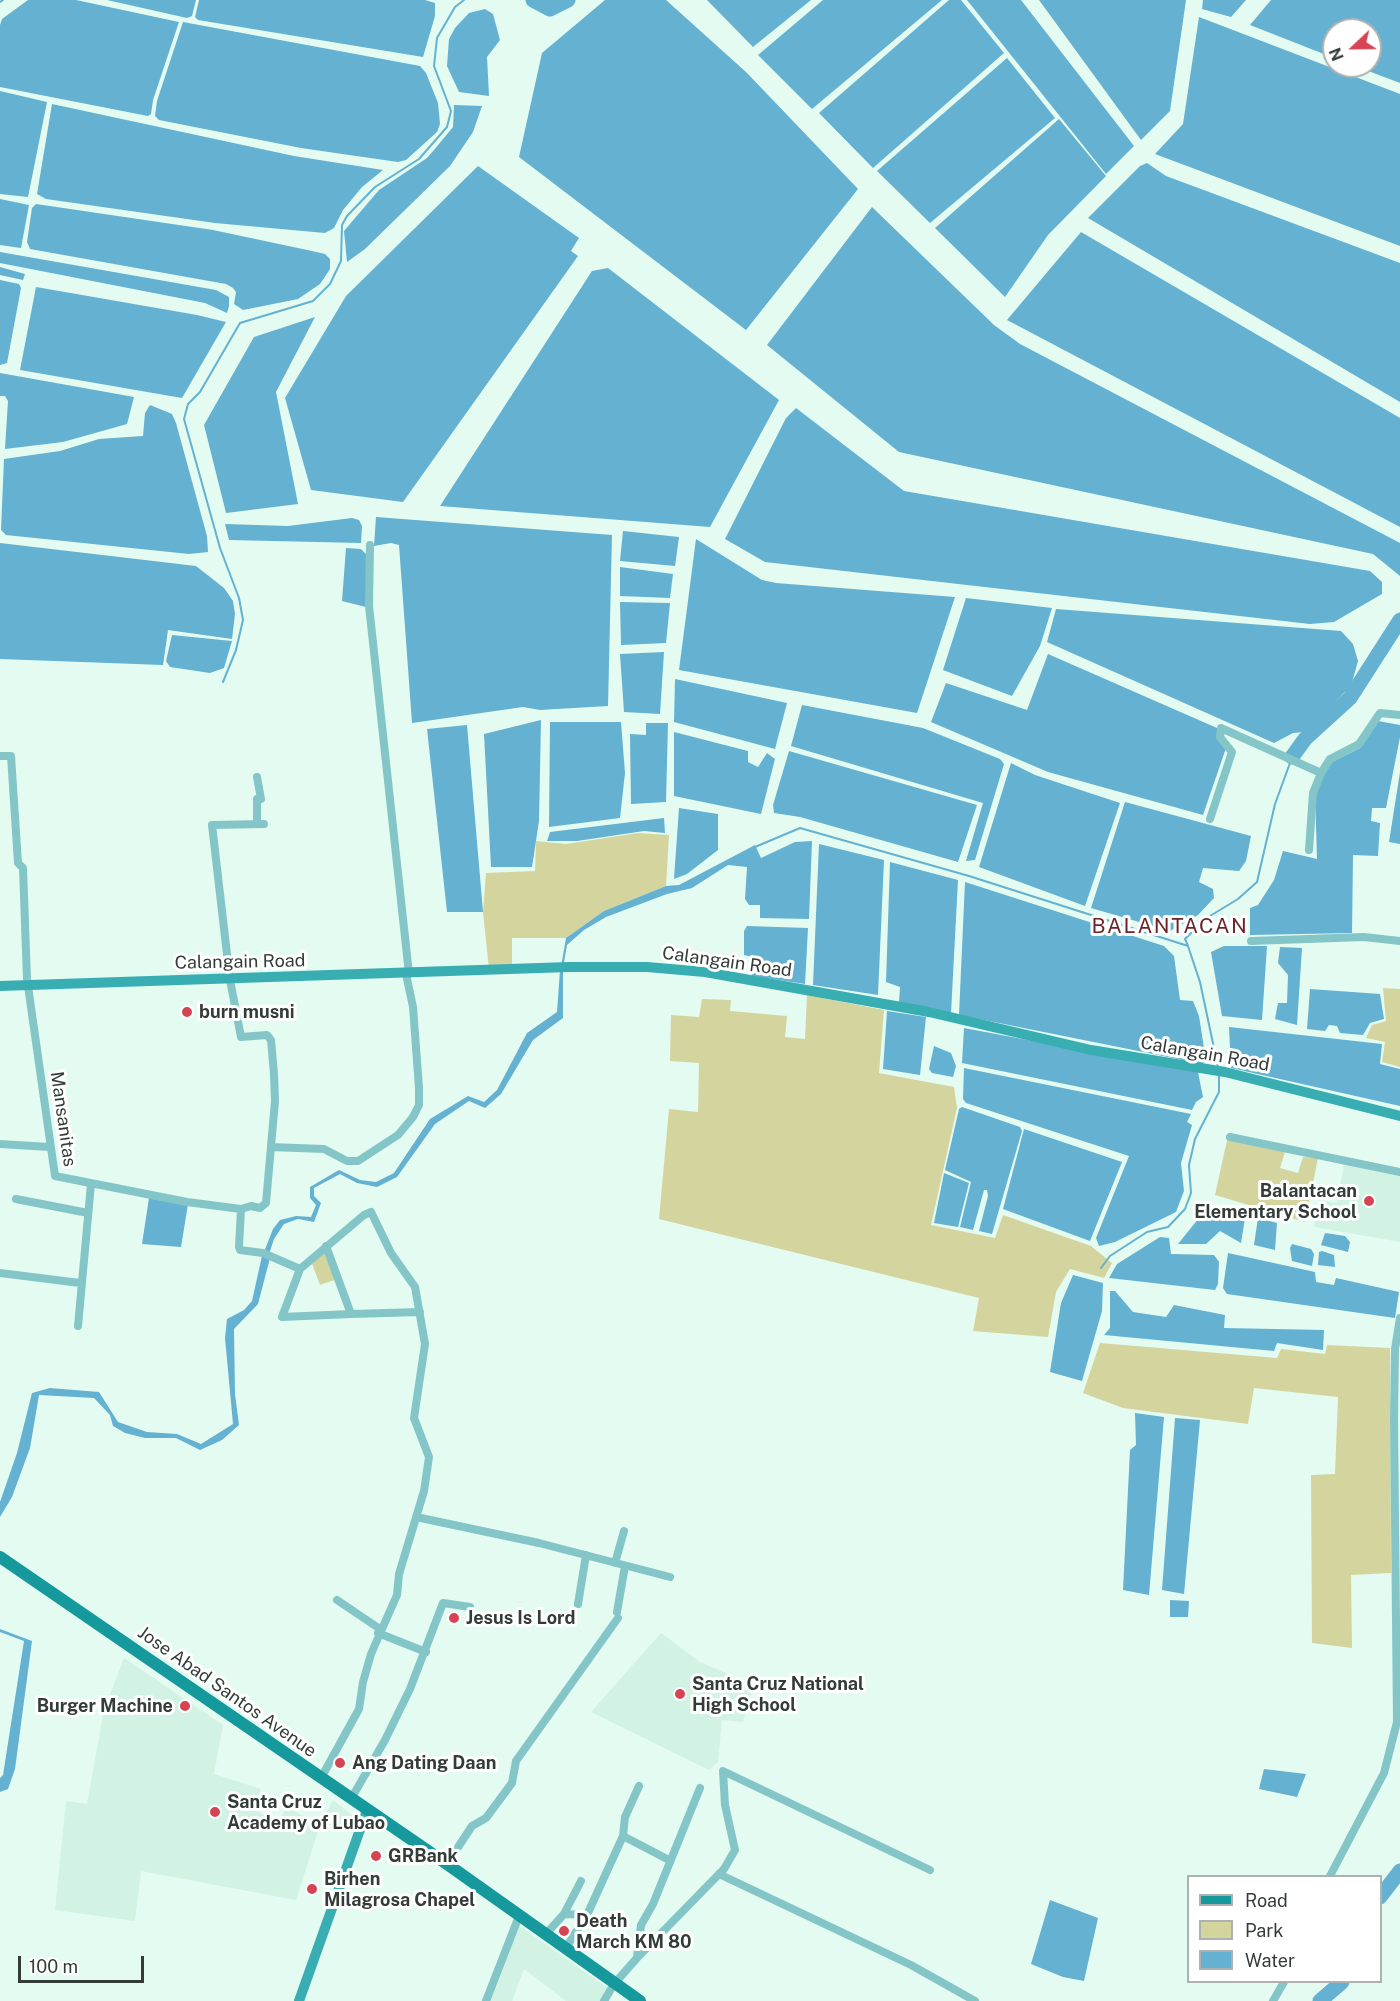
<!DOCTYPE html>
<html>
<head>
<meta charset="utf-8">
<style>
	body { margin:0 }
	#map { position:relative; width:1400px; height:2001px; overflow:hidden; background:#e3fbf1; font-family:"Public Sans",sans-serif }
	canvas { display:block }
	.legend { position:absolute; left:1187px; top:1875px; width:195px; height:108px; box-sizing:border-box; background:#fff; border:2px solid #adb1af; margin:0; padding:8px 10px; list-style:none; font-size:18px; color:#333c38 }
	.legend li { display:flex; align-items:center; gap:12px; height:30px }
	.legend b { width:30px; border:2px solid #adb1af }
	.north { position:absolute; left:1322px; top:18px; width:60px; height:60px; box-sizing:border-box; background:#fff; border:2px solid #adb1af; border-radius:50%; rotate:248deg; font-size:16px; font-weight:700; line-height:24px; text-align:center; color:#333c38 }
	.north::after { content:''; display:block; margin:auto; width:21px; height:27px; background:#d44453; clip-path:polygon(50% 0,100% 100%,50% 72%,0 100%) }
	.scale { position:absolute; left:18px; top:1956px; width:126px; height:27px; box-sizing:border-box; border:3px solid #333c38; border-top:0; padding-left:8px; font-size:18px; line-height:21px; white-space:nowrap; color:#333c38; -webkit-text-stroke:4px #fff; paint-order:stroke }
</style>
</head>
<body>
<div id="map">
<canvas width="1400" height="2001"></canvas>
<ul class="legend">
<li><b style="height:8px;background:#15999c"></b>Road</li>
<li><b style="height:16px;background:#d4d59e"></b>Park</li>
<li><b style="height:16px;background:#64b1d2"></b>Water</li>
</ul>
<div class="north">N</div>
<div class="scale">100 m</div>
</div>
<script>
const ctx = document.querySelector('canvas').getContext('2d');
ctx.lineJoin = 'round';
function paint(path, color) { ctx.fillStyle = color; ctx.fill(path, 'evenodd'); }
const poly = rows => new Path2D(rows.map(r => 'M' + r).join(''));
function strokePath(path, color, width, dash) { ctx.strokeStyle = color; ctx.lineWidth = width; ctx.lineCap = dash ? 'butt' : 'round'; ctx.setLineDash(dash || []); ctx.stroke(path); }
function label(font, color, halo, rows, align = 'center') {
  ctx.font = font + ' "Public Sans",sans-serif'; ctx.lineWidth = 6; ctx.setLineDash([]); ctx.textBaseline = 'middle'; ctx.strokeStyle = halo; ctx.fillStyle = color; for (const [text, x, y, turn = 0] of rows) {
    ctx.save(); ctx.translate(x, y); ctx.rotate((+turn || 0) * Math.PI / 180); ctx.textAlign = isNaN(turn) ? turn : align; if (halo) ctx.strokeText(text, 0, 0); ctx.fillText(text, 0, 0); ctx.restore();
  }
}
paint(poly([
	[1344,1164,1400,1176,1400,1242,1314,1227,1319,1200,1337,1203],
	[661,1633,700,1662,754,1685,743,1722,722,1720,718,1762,709,1770,591,1712],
	[124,1658,223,1725,214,1774,261,1789,254,1809,278,1822,287,1807,320,1825,296,1900,141,1871,135,1921,55,1910,66,1801,87,1804,104,1710],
	[333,1800,356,1818,352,1833,321,1822],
	[517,1924,609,1989,602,2001,566,2001,524,1969,512,2001,489,2001]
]), '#d2f2e4');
paint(poly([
	[638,833,669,835,666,886,604,911,566,938,512,938,512,968,489,969,483,912,486,873,535,871,536,841,566,844],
	[1383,988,1400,989,1400,1067,1382,1062,1385,1042,1366,1038,1372,1025,1386,1021],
	[807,995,884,1010,879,1073,954,1087,957,1108,931,1225,995,1238,1003,1215,1091,1246,1112,1263,1104,1278,1070,1269,1056,1292,1048,1337,973,1331,979,1298,659,1219,669,1109,698,1112,699,1063,670,1061,671,1015,699,1017,702,999,731,1000,730,1011,787,1016,785,1037,805,1039],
	[1227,1140,1285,1152,1280,1168,1298,1173,1303,1157,1318,1158,1305,1222,1215,1195],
	[325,1248,337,1279,320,1285,311,1261],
	[1100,1343,1277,1358,1281,1349,1325,1354,1327,1345,1390,1348,1391,1573,1351,1575,1352,1648,1312,1643,1311,1475,1335,1474,1338,1397,1254,1388,1248,1424,1123,1408,1083,1393]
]), '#d4d59e');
paint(poly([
	[28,0,76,0,179,22,153,100,151,114,148,116,0,87,0,25,2,19],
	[107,0,196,0,192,16,187,18],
	[199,0,425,0,435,3,435,16,423,57,198,20,195,17],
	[605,0,666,0,746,72,858,189,746,330,519,157,542,53],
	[707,0,811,0,753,47],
	[823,0,942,0,812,109,758,55],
	[949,0,961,0,1004,53,873,168,819,113],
	[967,0,1021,0,1134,146,1106,174],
	[1039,0,1186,0,1170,111,1141,140],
	[1203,0,1246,0,1231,17,1202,9],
	[1271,0,1400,0,1400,83,1355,66,1370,66,1370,30,1334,30,1334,58,1250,25],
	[485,9,493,14,500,40,487,57,489,96,459,92,447,66,449,39,455,28,469,13],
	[1199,17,1400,94,1400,246,1155,154,1183,124],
	[183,22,420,66,426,73,438,103,440,124,437,132,406,160,398,162,301,148,159,120,155,116,157,101],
	[1007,58,1055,118,930,223,877,171],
	[0,91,47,102,28,197,0,194],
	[52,104,294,156,383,170,362,187,343,210,334,228,325,233,215,223,46,199,37,194],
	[454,105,482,106,473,132,450,166,365,249,347,262,344,231,379,190,427,158,434,150,453,127],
	[1059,119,1106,176,1048,235,1005,297,935,228],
	[1147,163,1166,176,1400,263,1400,402,1088,218,1140,166],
	[478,166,579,238,571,251,578,256,403,502,311,490,285,398,346,296],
	[0,199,29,205,21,248,0,245],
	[36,204,213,230,312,251,325,254,330,259,330,269,320,284,298,299,243,310,234,304,236,292,233,288,226,284,30,249,27,242,32,208],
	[872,207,994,325,1020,344,1400,543,1400,576,1373,554,899,452,767,345],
	[1081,232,1400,418,1400,527,1007,320],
	[0,252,216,290,229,297,229,306,227,313,205,303,0,263],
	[0,267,25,274,23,280,0,275],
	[608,268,779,400,710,527,440,506,592,271],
	[0,280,19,284,21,288,7,363,0,365],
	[36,287,197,315,226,322,182,398,20,370],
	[315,317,276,392,298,504,226,513,204,425,254,337],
	[0,373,134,397,127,424,63,442,5,449,8,401,5,396,0,396],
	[150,405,172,414,176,423,207,536,208,552,189,554,6,535,1,530,4,459,60,451,99,439,143,436,145,413],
	[796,408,904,491,1370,571,1382,582,1382,594,1334,622,1310,624,765,562,725,539,786,418],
	[376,517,612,535,608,706,540,710,523,707,412,723,399,545,391,543,374,546],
	[352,518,359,520,362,526,361,543,229,540,225,524,288,526],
	[623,531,679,537,675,566,620,561],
	[696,539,762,580,776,583,955,597,917,713,679,670],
	[0,543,196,566,224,588,233,601,235,614,232,639,168,630,163,665,0,659],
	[346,548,361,549,366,554,366,607,342,601],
	[620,567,673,574,670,598,620,596],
	[966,598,1052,608,1040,646,1012,696,943,670],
	[620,602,670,603,666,643,621,645],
	[1056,609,1341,631,1353,644,1358,661,1351,686,1305,732,1293,733,1274,743,1047,642],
	[172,635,232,641,224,668,210,673,170,667,166,661],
	[664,652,660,714,624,712,620,654],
	[1048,654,1217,728,1226,748,1203,815,1048,772,931,722,946,683,1027,710],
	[675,679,787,703,775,749,674,722],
	[802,705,923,728,1000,759,1004,764,975,860,966,861,983,803,791,746],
	[541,720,539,821,532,867,491,867,484,734],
	[1378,721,1400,725,1400,737,1386,808,1372,808,1371,821,1380,823,1378,856,1353,855,1352,933,1250,935,1250,908,1258,905,1274,880,1283,851,1317,859,1315,792,1330,763,1360,748],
	[550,722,621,722,625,773,620,818,549,827],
	[646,723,668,723,666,802,631,804,630,734,646,735],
	[467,725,483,912,447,912,427,729],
	[674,732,748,751,748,762,758,767,767,753,775,759,761,814,674,796],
	[789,751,977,805,958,862,800,817,774,813,773,805],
	[1011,763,1035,775,1120,803,1085,906,979,867],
	[1400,772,1400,844,1389,842],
	[1125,802,1251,836,1246,861,1239,871,1203,868,1199,882,1213,889,1214,898,1198,915,1170,931,1091,908],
	[679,808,718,814,718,850,687,874,674,879],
	[664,818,665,833,644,831,577,841,547,841,550,832],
	[812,841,809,919,760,918,760,905,749,905,745,899,747,867,728,865,692,888,667,894,606,917,584,930,567,945,563,968,561,967,566,938,604,911,666,886,679,885,755,845,761,858,795,842],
	[819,844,884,860,878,995,813,985],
	[890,862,958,880,951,1013,899,1002,900,987,886,982],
	[965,882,1164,946,1174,956,1180,1000,1193,1001,1199,1016,1206,1061,1203,1064,959,1015],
	[747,926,808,928,805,984,752,976,754,961,752,957,744,955,744,931],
	[1224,946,1267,946,1262,1020,1222,1016,1211,952],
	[1280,947,1302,948,1297,1025,1275,1019,1278,1003,1287,1003,1288,975,1278,963],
	[560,970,563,970,563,1018,533,1040,501,1094,485,1108,469,1101,435,1124,397,1177,377,1187,357,1183,340,1174,314,1188,314,1196,321,1203,314,1222,298,1219,284,1224,274,1239,269,1254,264,1252,273,1229,280,1220,296,1216,311,1217,316,1205,310,1198,310,1187,339,1170,360,1180,376,1182,394,1173,430,1119,468,1096,484,1102,497,1090,527,1033,557,1012],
	[1310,989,1380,994,1384,1019,1370,1023,1363,1035,1340,1033,1337,1026,1329,1025,1325,1031,1307,1029],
	[887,1011,926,1017,920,1075,883,1069],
	[1229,1027,1382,1044,1380,1064,1400,1069,1400,1106,1231,1068],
	[964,1028,1198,1072,1203,1097,1196,1102,1192,1110,962,1063],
	[934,1046,951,1053,956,1066,953,1077,932,1073,929,1069],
	[964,1068,1191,1114,1187,1122,1192,1125,1181,1163,1184,1191,1176,1212,1115,1242,1099,1246,1096,1238,1129,1156,966,1103,963,1099],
	[962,1107,1020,1127,1022,1131,992,1234,979,1231,988,1196,987,1190,984,1190,973,1230,960,1227,971,1182,945,1170,959,1109],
	[1024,1129,1122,1162,1090,1241,1003,1209],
	[944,1173,969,1183,958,1227,934,1223],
	[149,1198,188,1204,181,1247,142,1244],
	[1207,1208,1245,1218,1241,1243,1220,1231,1206,1244,1178,1244],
	[1258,1218,1277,1223,1275,1250,1254,1245],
	[1325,1233,1345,1236,1350,1242,1348,1252,1321,1245],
	[1160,1237,1169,1238,1171,1254,1214,1255,1219,1262,1218,1284,1215,1290,1109,1278,1117,1264],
	[1292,1244,1311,1249,1314,1254,1312,1266,1292,1261,1290,1248],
	[1322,1251,1334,1255,1335,1267,1318,1265,1319,1252],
	[1228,1253,1315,1272,1316,1282,1334,1285,1336,1278,1399,1292,1395,1318,1227,1294,1223,1288],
	[262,1256,270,1258,258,1304,234,1329,235,1394,239,1425,222,1440,200,1450,176,1438,145,1438,125,1433,113,1426,110,1415,94,1398,39,1395,30,1448,12,1497,0,1517,0,1502,17,1453,32,1393,50,1388,99,1392,118,1422,147,1432,177,1434,201,1444,233,1424,225,1338,227,1319,244,1310,252,1301],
	[1073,1275,1103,1283,1102,1311,1082,1381,1050,1372,1061,1303],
	[1110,1291,1115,1291,1133,1312,1166,1317,1174,1305,1225,1315,1224,1328,1324,1330,1323,1350,1277,1343,1274,1351,1104,1335,1110,1328],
	[1135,1413,1164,1417,1149,1595,1123,1590,1130,1450,1136,1445],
	[1175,1418,1200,1420,1184,1594,1162,1590],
	[1170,1600,1189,1601,1188,1617,1170,1617],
	[0,1629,32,1641,15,1769,8,1789,0,1792,0,1778,3,1775,24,1641,0,1632],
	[1264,1769,1306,1774,1297,1797,1259,1789],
	[1050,1900,1098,1918,1084,1981,1063,1977,1031,1964]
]), '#64b1d2');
strokePath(poly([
	[0,2,3,0],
	[223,682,236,650,243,620,239,598,220,548,184,419,188,404,200,392,240,323,313,301,330,284,341,261,342,225,347,216,375,187,419,159,447,127,451,111,434,66,437,38,455,7,464,0],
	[755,847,800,828,969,876,1188,946,1185,939,1195,929,1210,916,1238,899,1257,882,1275,804,1290,763],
	[1188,946,1200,982,1218,1067],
	[1101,1268,1110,1256,1147,1232,1168,1227,1185,1209,1191,1193,1189,1165,1195,1139,1219,1092,1219,1076]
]), '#64b1d2', 2);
strokePath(poly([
	[533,0,550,9,568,0],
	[1292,757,1305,739,1350,698,1400,620],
	[1380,1897,1400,1871],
	[1320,2001,1342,1982]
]), '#64b1d2', 15);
strokePath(poly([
	[370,545,369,606,409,974],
	[0,756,11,756,18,863,23,868,27,979,55,1176,187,1202,241,1209],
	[257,777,261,799,257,799,257,824],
	[1210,819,1232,752,1220,737,1221,728,1321,773],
	[264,824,212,825,230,980,241,1037,267,1035,271,1040,274,1074,275,1101,266,1203,260,1208,251,1206,241,1209,239,1247,240,1250,263,1253,300,1269,364,1215,371,1212,391,1253,415,1287,425,1344,414,1418,429,1457,424,1491,399,1574,397,1595,371,1654,363,1682,359,1709,321,1778],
	[1309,850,1313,793,1321,773,1330,759,1359,744,1380,713,1400,715],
	[1251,941,1364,937,1400,941],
	[1230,1137,1400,1172],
	[0,1144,49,1147],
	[271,1147,324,1149,347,1161,358,1161,398,1135,413,1117,419,1105,419,1088,413,1007,406,974],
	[16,1199,88,1213],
	[326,1246,351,1314,420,1312],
	[300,1269,282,1317,351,1314],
	[0,1273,80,1283],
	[78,1326,91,1184],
	[416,1517,539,1543,670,1577],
	[615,1563,624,1531],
	[337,1600,380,1629],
	[578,1604,586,1555],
	[617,1612,625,1566],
	[378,1633,426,1652],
	[351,1799,385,1740,410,1689,443,1603,470,1607],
	[623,1836,669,1860],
	[447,1864,472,1826,486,1818,512,1783,516,1761,618,1618],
	[719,1874,911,1965,975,2001],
	[1330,1876,1384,1773,1397,1722,1394,1418,1395,1349,1400,1318],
	[564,1914,587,1915,623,1836,625,1817,639,1786],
	[545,1935,564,1914,581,1881],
	[565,1949,587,1915],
	[637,1957,641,1925,653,1904,700,1788],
	[486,2001,519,1916],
	[604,2001,614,1984,637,1958,724,1869,735,1850,725,1805,723,1771,930,1870],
	[1273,2001,1284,1982]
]), '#84c6c8', 8);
strokePath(poly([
	[0,986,569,967,647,967,705,972,929,1012,1091,1050,1225,1072,1400,1116],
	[299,2001,367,1810]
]), '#39aeb2', 10);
strokePath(poly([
	[0,1557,447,1864,640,2001]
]), '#15999c', 12);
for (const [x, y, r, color] of [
	[187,1012,6,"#d44453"],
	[1369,1201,6,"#d44453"],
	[454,1618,6,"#d44453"],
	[680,1694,6,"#d44453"],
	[185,1706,6,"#d44453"],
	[340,1763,6,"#d44453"],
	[215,1812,6,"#d44453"],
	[376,1856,6,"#d44453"],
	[312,1889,6,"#d44453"],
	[564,1931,6,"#d44453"]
]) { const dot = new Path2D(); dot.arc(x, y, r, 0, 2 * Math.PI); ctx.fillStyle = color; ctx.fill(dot); strokePath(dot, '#fff', 2); }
label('18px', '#333c38', '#fff', [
	["Calangain Road",240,962,-1],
	["Calangain Road",727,962,8],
	["Calangain Road",1205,1054,10],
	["Mansanitas",63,1119,82],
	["Jose Abad Santos Avenue",227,1692,35]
]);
label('bold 18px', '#333c38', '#fff', [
	["burn musni",199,1012],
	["Balantacan",1357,1191,"right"],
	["Elementary School",1357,1212,"right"],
	["Jesus Is Lord",466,1618],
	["Santa Cruz National",692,1684],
	["High School",692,1705],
	["Burger Machine",173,1706,"right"],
	["Ang Dating Daan",352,1763],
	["Santa Cruz",227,1802],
	["Academy of Lubao",227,1823],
	["GRBank",388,1856],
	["Birhen",324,1879],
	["Milagrosa Chapel",324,1900],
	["Death",576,1921],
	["March KM 80",576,1942]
], 'left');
ctx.letterSpacing = '1.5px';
label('21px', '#6a242a', '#fff', [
	["BALANTACAN",1170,927]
]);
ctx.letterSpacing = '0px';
</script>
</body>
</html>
